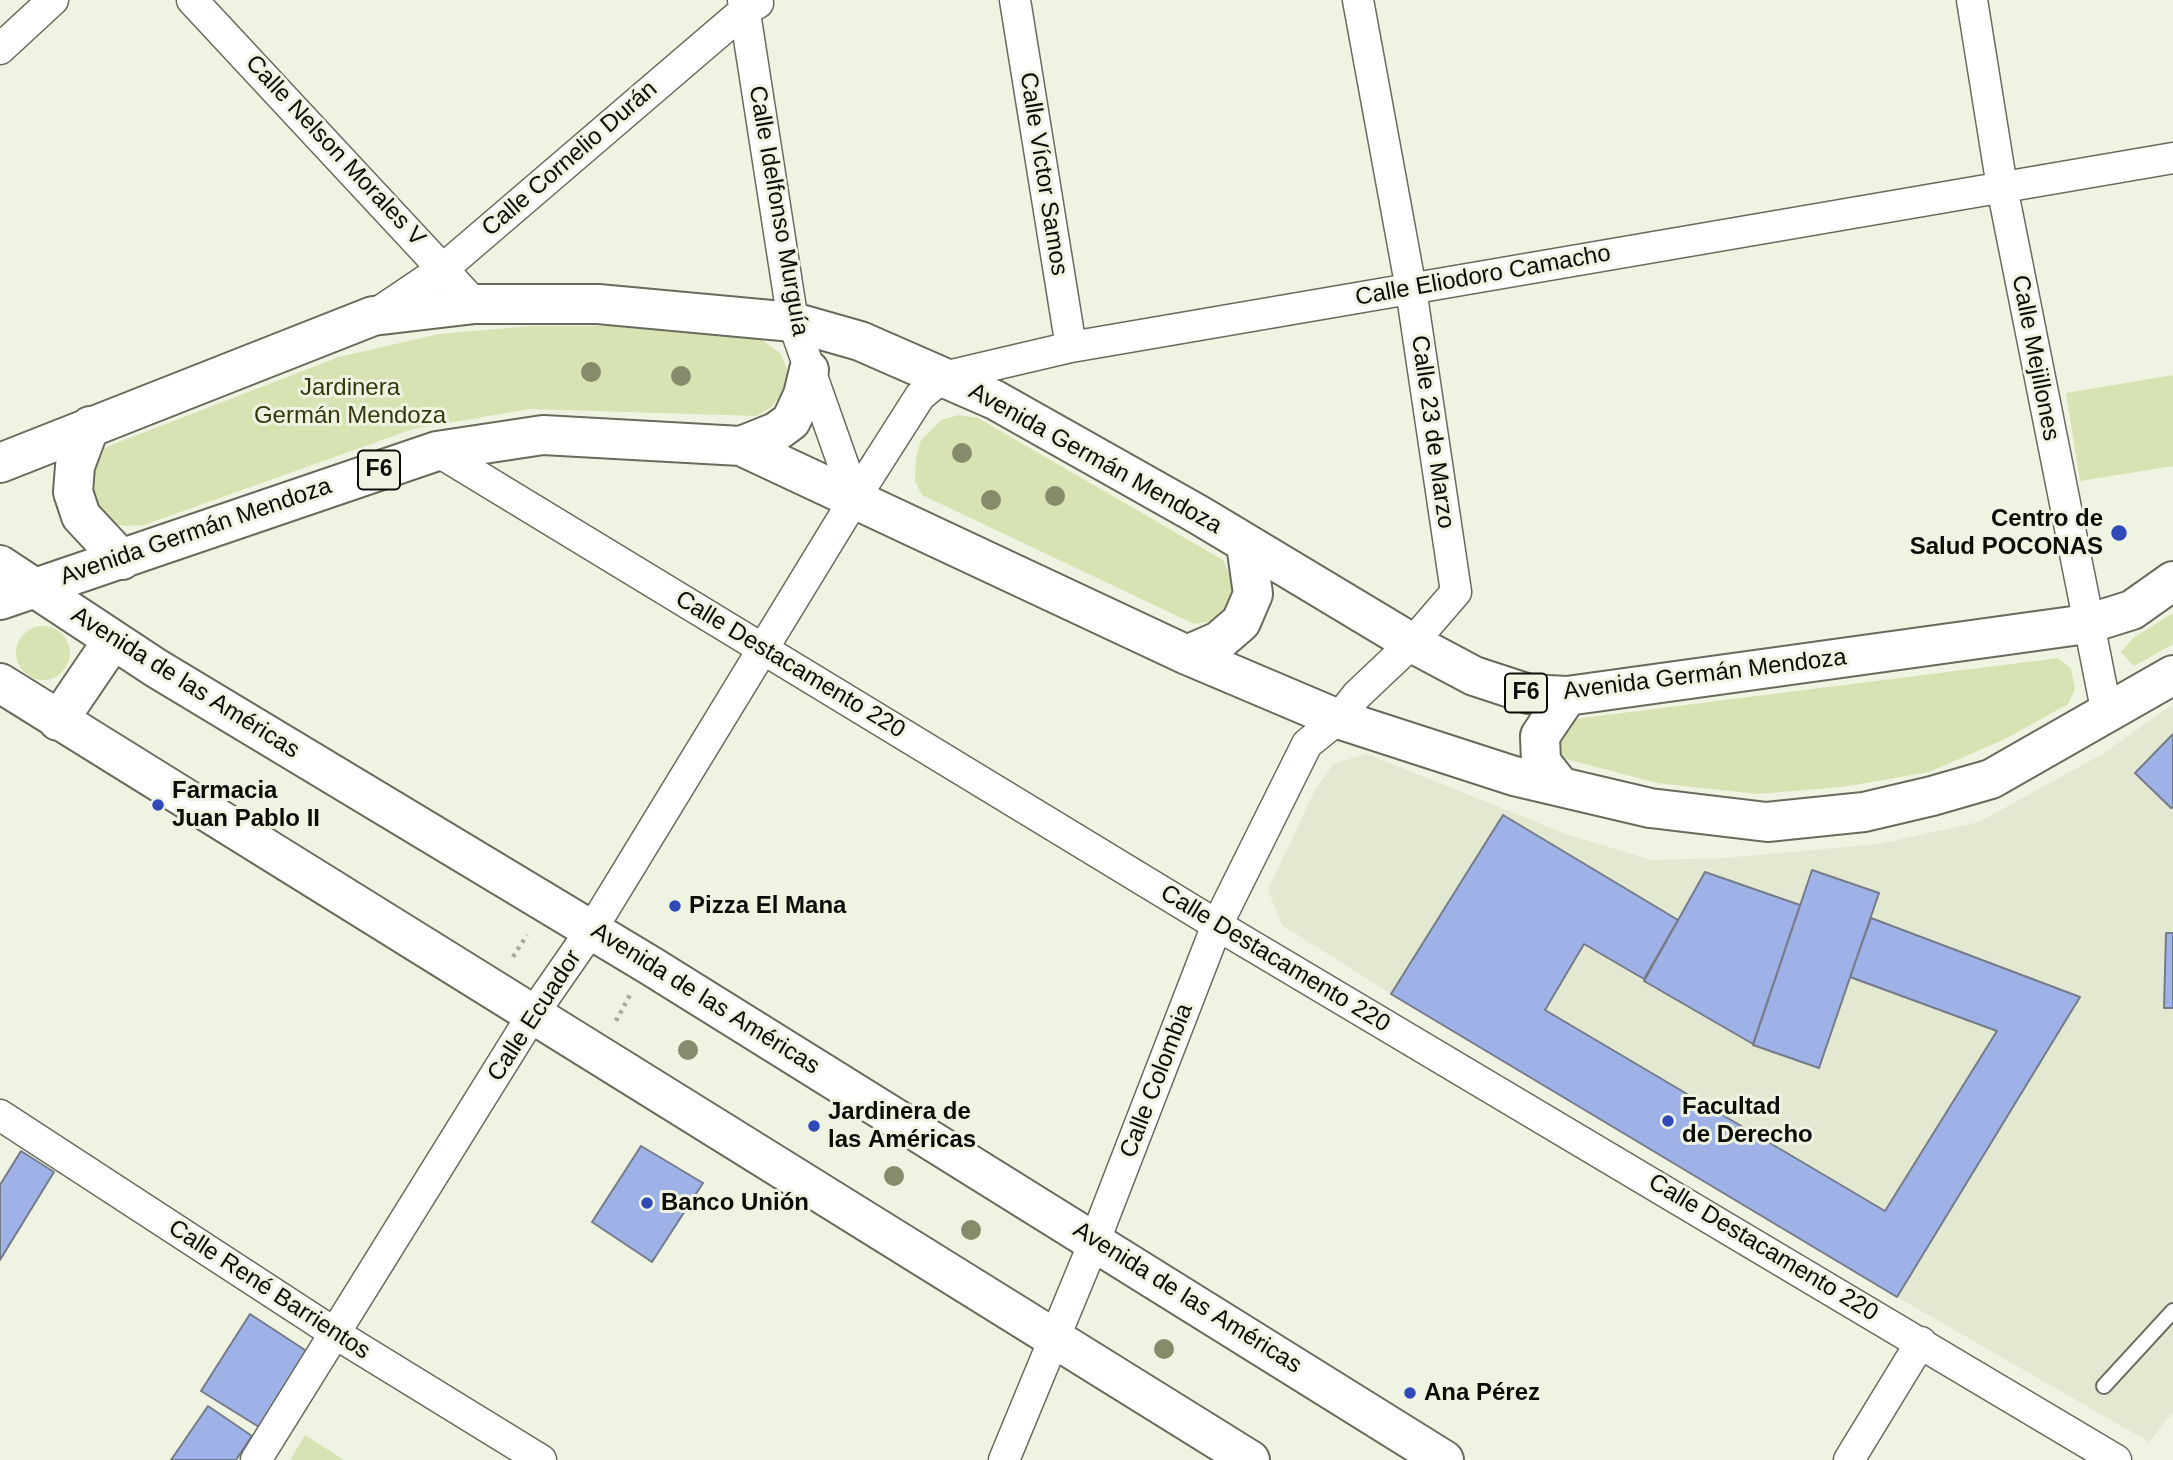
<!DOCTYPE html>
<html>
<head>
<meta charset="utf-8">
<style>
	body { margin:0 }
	canvas { display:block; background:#eff3e2 }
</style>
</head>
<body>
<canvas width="2173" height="1460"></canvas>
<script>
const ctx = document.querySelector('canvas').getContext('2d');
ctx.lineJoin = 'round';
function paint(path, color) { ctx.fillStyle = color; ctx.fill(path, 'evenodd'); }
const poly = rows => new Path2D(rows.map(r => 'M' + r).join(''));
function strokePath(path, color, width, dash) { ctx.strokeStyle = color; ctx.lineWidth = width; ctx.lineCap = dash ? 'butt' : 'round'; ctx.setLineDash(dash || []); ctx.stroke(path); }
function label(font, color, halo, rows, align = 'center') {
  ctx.font = font + ' Arial,sans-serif'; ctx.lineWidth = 6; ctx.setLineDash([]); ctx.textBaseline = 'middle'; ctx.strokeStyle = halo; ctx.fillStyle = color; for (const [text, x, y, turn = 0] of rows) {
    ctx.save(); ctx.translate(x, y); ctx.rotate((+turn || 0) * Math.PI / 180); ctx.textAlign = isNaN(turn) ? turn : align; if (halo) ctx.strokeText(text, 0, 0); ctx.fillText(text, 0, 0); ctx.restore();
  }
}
paint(poly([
	[2173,704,2173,1412,2149,1442,1897,1297,1391,994,1282,925,1268,890,1314,792,1333,764,1367,754,1566,834,1652,860,1724,858,1879,844,1979,822,2104,753]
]), '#e3e9d0');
paint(poly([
	[532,326,634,326,762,340,781,354,788,373,780,396,771,407,757,416,530,409,413,429,144,525,125,526,109,523,95,508,92,481,96,463,106,447,339,357,439,334],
	[2173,375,2173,466,2080,481,2066,393],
	[959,415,978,418,1223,560,1233,582,1232,601,1211,621,1194,624,922,495,915,481,916,458,921,440,941,420],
	[2173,613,2173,644,2134,666,2121,652,2133,638],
	'16 653a27 27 0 1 1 54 0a27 27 0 1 1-54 0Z',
	[2058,658,2071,668,2075,689,2068,704,2005,739,1929,772,1842,787,1757,794,1657,783,1562,758,1550,749,1559,721],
	[305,1435,344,1460,290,1460]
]), '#d8e3b4');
const building = poly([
	[2173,734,2173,807,2171,808,2135,773,2173,734],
	[1503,815,1678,920,1644,979,1584,944,1545,1010,1885,1211,1997,1031,1850,977,1871,918,2080,997,1897,1297,1391,994,1503,815],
	[1812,870,1879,893,1819,1068,1753,1045,1812,870],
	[1705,872,1800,905,1753,1044,1644,981,1705,872],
	[2166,933,2173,933,2173,1008,2164,1008,2166,933],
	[641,1146,703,1183,652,1262,592,1222,641,1146],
	[21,1151,54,1172,0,1260,0,1185,21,1151],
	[250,1314,308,1352,259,1427,201,1391,250,1314],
	[208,1406,252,1436,236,1460,171,1460,208,1406]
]);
paint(building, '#9eb2e8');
strokePath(building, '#767b89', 2);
const lane = poly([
	[2104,1386,2173,1311]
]);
const street = poly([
	[192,0,475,304],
	[743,0,793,322,855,498],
	[1015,0,1071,347],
	[1972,0,2002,187,2107,714],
	[0,49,53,0],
	[373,316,444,268,745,10,758,3],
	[437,451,1217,925,2116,1460],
	[0,1115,336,1334,541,1460],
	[256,1460,533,1014,592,929,855,498,920,396,943,377,1071,347,2173,158],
	[1004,1460,1095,1240,1217,925,1307,744,1338,719,1357,695,1412,643,1456,592,1411,289,1358,0],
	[1849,1460,1921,1342]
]);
const secondary = poly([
	[0,565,156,668,651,966,1444,1460],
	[0,683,1250,1460],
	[58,721,113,640]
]);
const highway = poly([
	[90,426,75,466,73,492,81,516,122,560],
	[741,446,776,432,791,421,803,395,809,370],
	[0,463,373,316,475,304,598,304,793,322,860,341,995,400,1199,515,1412,643,1474,676,1529,694,1567,696,2087,624,2132,610,2173,581],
	[0,600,437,451,543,435,741,446,1187,655,1338,719,1514,776,1650,808,1767,822,1864,812,1932,796,1991,779,2173,675],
	[1187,655,1219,641,1241,622,1253,594,1246,544],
	[1560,786,1541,762,1540,736,1567,696]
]);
strokePath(lane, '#686b5c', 18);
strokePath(street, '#686b5c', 33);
strokePath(secondary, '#686b5c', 42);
strokePath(highway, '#686b5c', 42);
strokePath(poly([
	[513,957,527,935],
	[616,1021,630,995]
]), '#a8ab9e', 4.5, [3.5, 5]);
strokePath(lane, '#fff', 14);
strokePath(street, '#fff', 30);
strokePath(secondary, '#fff', 38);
strokePath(highway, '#fff', 38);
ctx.fillStyle = '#868c6b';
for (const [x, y] of [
	[591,372],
	[681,376],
	[962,453],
	[1055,496],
	[991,500],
	[688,1050],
	[894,1176],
	[971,1230],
	[1164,1349]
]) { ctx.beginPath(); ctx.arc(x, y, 10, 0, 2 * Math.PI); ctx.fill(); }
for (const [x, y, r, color] of [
	[2119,533,9,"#3148b9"],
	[158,805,7,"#3148b9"],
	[675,906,7,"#3148b9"],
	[1668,1121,7,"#3148b9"],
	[814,1126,7,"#3148b9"],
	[647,1203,7,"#3148b9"],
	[1410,1393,7,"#3148b9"]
]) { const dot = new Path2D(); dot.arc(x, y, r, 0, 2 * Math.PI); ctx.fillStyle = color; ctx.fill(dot); strokePath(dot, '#eff3e2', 2.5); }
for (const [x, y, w] of [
	[379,470,42],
	[1526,693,42]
]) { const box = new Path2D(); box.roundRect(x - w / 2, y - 19.5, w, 39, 5); ctx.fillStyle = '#eff3e2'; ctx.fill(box); strokePath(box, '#0c0d08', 2); }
label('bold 23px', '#0c0d08', null, [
	["F6",379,470],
	["F6",1526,693]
]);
label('24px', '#0c0d08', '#eff3e2', [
	["Calle Nelson Morales V",335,151,47],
	["Calle Cornelio Durán",570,159,-41],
	["Calle Víctor Samos",1043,174,81],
	["Calle Idelfonso Murguía",778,211,80],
	["Calle Eliodoro Camacho",1483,276,-10],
	["Calle Mejillones",2035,358,79],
	["Calle 23 de Marzo",1432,432,82],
	["Avenida Germán Mendoza",1095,459,29],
	["Avenida Germán Mendoza",196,532,-19],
	["Calle Destacamento 220",790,665,31],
	["Avenida Germán Mendoza",1705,675,-7],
	["Avenida de las Américas",185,683,32],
	["Calle Destacamento 220",1275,959,31],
	["Avenida de las Américas",705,999,32],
	["Calle Ecuador",535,1016,-57],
	["Calle Colombia",1157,1081,-69],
	["Calle Destacamento 220",1763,1248,31],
	["Calle René Barrientos",269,1290,33],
	["Avenida de las Américas",1187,1298,32]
]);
label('24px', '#313809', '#eff3e2', [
	["Jardinera",350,388],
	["Germán Mendoza",350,416]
]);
label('bold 24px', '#0c0d08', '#eff3e2', [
	["Centro de",2103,519,"right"],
	["Salud POCONAS",2103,547,"right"],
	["Farmacia",172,791],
	["Juan Pablo II",172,819],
	["Pizza El Mana",689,906],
	["Facultad",1682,1107],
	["de Derecho",1682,1135],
	["Jardinera de",828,1112],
	["las Américas",828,1140],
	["Banco Unión",661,1203],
	["Ana Pérez",1424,1393]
], 'left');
</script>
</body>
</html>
